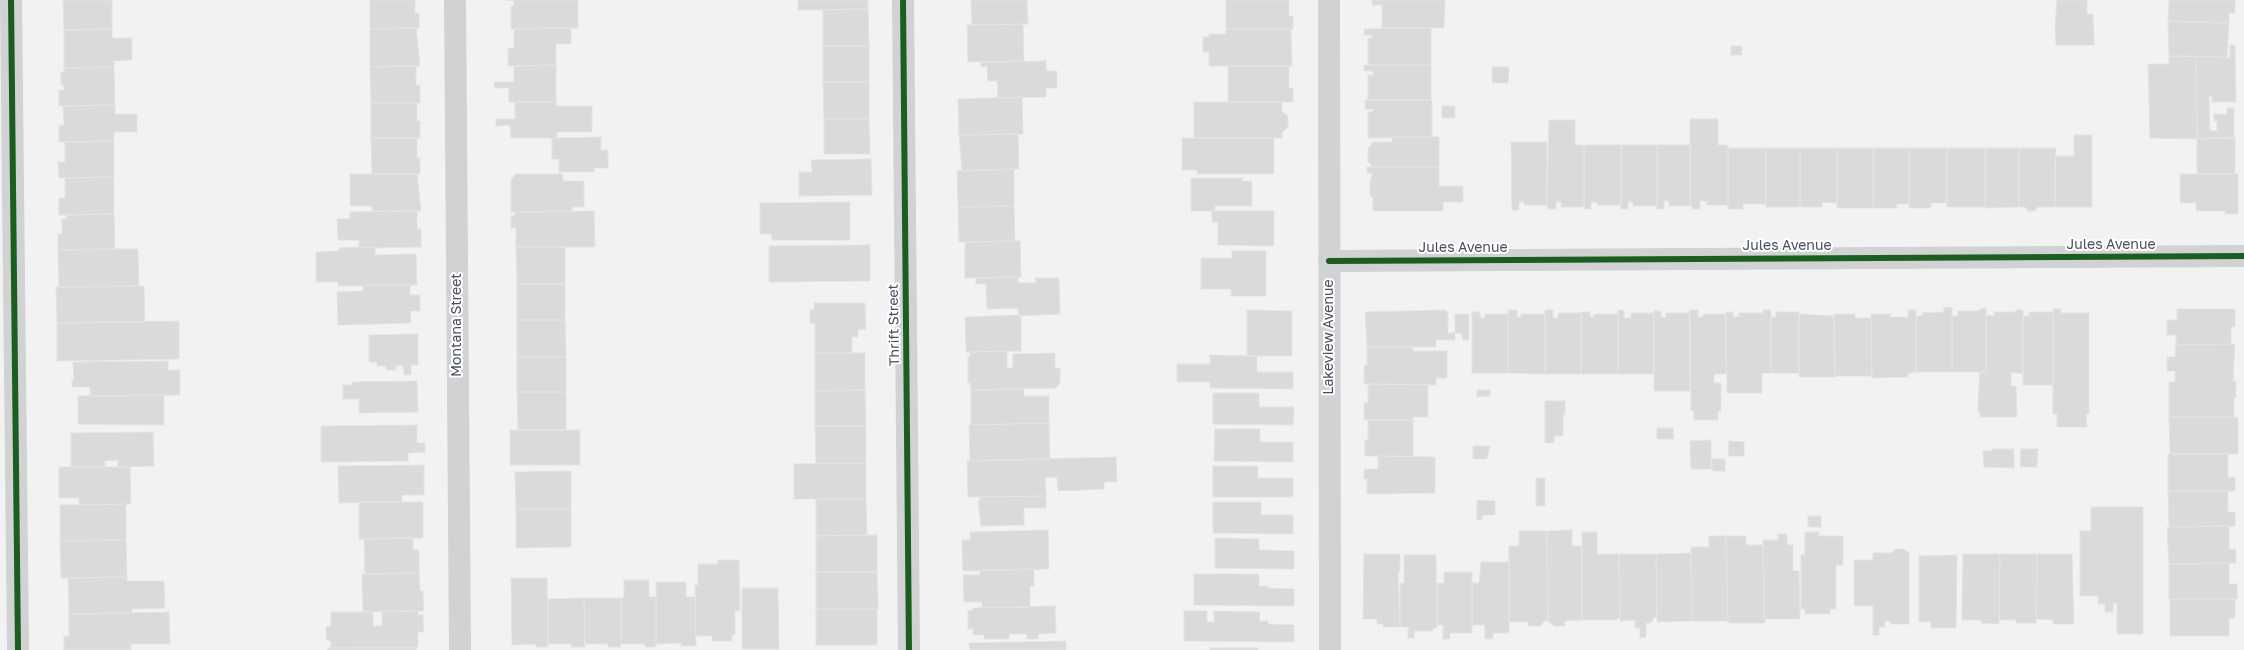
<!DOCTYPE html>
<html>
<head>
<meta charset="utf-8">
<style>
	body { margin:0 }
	canvas { display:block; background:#f2f2f2 }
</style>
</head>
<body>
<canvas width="2244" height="650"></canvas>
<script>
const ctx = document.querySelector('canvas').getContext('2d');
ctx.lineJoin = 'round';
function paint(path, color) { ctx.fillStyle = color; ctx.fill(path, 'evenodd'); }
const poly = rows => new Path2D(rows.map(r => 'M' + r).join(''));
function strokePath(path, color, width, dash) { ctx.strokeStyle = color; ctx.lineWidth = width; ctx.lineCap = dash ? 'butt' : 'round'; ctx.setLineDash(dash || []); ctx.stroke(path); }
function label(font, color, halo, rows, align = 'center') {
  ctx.font = font + ' "Golos Text",sans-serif'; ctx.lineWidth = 4; ctx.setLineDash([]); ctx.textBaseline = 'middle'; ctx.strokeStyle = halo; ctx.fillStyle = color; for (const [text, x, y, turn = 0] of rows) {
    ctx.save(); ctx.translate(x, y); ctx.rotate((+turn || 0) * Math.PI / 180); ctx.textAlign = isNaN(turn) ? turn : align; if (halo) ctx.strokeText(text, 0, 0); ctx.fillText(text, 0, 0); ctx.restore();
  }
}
const building = poly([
	[63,0,112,0,112,29,64,30,63,0],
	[370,0,415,0,415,13,419,13,419,28,370,29,370,0],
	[503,0,578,0,578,28,511,29,511,6,514,6,514,0,503,0],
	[798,0,868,0,868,9,798,10,798,0],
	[971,0,1027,0,1028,24,972,25,971,0],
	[1226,0,1289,0,1289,16,1293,16,1293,29,1226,29,1226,0],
	[1372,0,1445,0,1444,28,1382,28,1382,5,1372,5,1372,0],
	[2057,0,2087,0,2087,14,2093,14,2094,45,2056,45,2055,28,2057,0],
	[2169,0,2235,0,2235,13,2229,13,2229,23,2168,21,2169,0],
	[868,9,869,46,823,46,823,10,868,9],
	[2168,21,2229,23,2227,57,2169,56,2168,21],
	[1023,24,1024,61,968,62,967,25,1023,24],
	[416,28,420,66,370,67,370,29,416,28],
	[571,28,571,44,556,44,556,65,508,66,508,48,514,48,514,29,571,28],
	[1431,28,1431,65,1368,65,1368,38,1372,38,1372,35,1364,35,1364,29,1431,28],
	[112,29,112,38,132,38,132,60,114,61,114,67,64,68,64,30,112,29],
	[1226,29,1291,29,1292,66,1209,66,1209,52,1203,52,1203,37,1209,37,1209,34,1226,34,1226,29],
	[2230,45,2235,45,2236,102,2212,102,2212,96,2209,96,2210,131,2217,131,2217,121,2214,121,2214,114,2227,114,2227,108,2234,108,2234,137,2197,139,2196,56,2230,58,2230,45],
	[823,46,869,46,869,82,823,82,823,46],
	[1731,46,1742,46,1742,55,1731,55,1731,46],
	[2169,56,2196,56,2197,139,2150,138,2148,64,2169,64,2169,56],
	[1046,61,1046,71,1057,71,1057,88,1046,88,1046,97,998,98,997,81,988,81,987,66,981,67,981,62,1046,61],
	[556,65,556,102,509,102,509,88,494,88,494,82,514,82,514,66,556,65],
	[1364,65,1431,65,1431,100,1368,100,1368,75,1373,75,1373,71,1364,71,1364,65],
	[416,66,416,85,420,85,420,103,371,103,370,67,416,66],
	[1228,66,1289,66,1289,88,1293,88,1293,102,1228,102,1228,66],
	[114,67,115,105,59,106,59,90,64,90,64,84,61,85,61,72,64,72,64,68,114,67],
	[1492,67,1509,67,1508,83,1492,83,1492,67],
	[823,82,869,82,869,119,824,119,823,82],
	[1022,97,1023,134,959,135,958,99,1022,97],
	[1365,100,1432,100,1432,137,1368,138,1368,112,1373,112,1373,109,1365,109,1365,100],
	[515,102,556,102,556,106,592,106,592,132,557,132,557,138,511,138,510,125,496,126,496,119,515,119,515,102],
	[1194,102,1282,102,1282,112,1288,116,1288,128,1282,132,1282,138,1194,138,1194,102],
	[371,103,417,103,417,121,420,121,420,138,371,138,371,103],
	[115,105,115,114,137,114,137,132,114,132,114,141,59,142,59,125,64,125,63,106,115,105],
	[1442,106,1455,106,1455,118,1442,118,1442,106],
	[824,119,869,119,870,154,824,154,824,119],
	[1690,119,1718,119,1718,145,1728,145,1728,205,1707,205,1707,201,1700,201,1700,209,1692,209,1692,206,1690,206,1690,119],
	[1549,120,1575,120,1575,145,1584,145,1584,207,1561,207,1561,202,1556,202,1556,209,1547,209,1549,120],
	[1018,134,1019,169,962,171,959,135,1018,134],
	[2074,135,2092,135,2092,207,2055,207,2055,156,2074,156,2074,135],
	[601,137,601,150,608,150,608,168,594,168,594,172,559,172,559,159,552,159,552,138,601,137],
	[1392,137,1439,137,1439,167,1373,167,1368,161,1368,149,1373,142,1392,142,1392,137],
	[371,138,417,138,417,158,420,158,420,174,372,174,371,138],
	[1182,138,1274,138,1274,174,1197,174,1197,170,1182,170,1182,138],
	[2235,138,2235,174,2197,174,2197,139,2235,138],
	[114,141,114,177,59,178,58,162,65,162,65,142,114,141],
	[1511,142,1547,142,1547,205,1524,205,1524,202,1519,202,1519,210,1512,210,1511,142],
	[1584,145,1621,145,1621,205,1597,205,1597,202,1591,202,1591,209,1584,209,1584,145],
	[1621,145,1657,145,1657,206,1633,206,1633,202,1628,202,1628,209,1621,209,1621,145],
	[1657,145,1690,145,1690,206,1669,206,1669,201,1664,201,1664,209,1657,209,1657,145],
	[1728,148,1766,148,1766,204,1743,204,1743,209,1728,209,1728,148],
	[1766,148,1800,148,1800,207,1766,207,1766,148],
	[1800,148,1837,148,1837,203,1822,202,1822,207,1800,207,1800,148],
	[1837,148,1873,148,1873,208,1837,208,1837,148],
	[1873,148,1909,148,1909,204,1896,204,1897,208,1873,208,1873,148],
	[1909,148,1947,148,1947,203,1931,203,1931,208,1909,208,1909,148],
	[1947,148,1985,148,1985,207,1947,207,1947,148],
	[1985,148,2019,148,2019,207,1985,208,1985,148],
	[2019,148,2056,148,2055,207,2038,207,2035,211,2028,211,2025,207,2019,207,2019,148],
	[871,159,872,195,799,196,799,172,812,172,811,160,871,159],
	[1367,167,1439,167,1439,186,1463,186,1463,202,1443,202,1443,211,1373,211,1373,198,1370,195,1370,181,1373,173,1367,173,1367,167],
	[1014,169,1014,206,958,207,957,171,1014,169],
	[350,174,417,174,421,211,372,211,372,206,350,206,350,174],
	[515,174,563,174,563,181,584,181,584,207,572,207,572,211,511,212,511,180,515,174],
	[2180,174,2238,174,2238,214,2225,214,2225,211,2196,211,2196,203,2180,203,2180,174],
	[114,177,114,214,59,215,59,198,65,198,65,178,114,177],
	[1191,178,1242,178,1242,181,1252,181,1252,206,1215,206,1215,211,1191,211,1191,178],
	[850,202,850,240,772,240,771,234,760,234,760,203,850,202],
	[1014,206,1015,241,959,242,958,207,1014,206],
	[417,211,417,229,421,229,421,247,359,248,359,240,338,240,337,219,350,219,350,212,417,211],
	[594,211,595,247,516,247,516,228,511,228,511,216,515,216,515,212,594,211],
	[1212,211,1274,211,1274,246,1218,245,1218,222,1212,222,1212,211],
	[114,214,115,249,58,250,58,234,62,234,62,219,66,219,66,215,114,214],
	[1020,241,1021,277,965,278,965,242,1020,241],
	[870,245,870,281,769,282,769,246,870,245],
	[375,247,375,255,416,254,417,285,338,286,338,282,316,282,316,252,339,251,339,248,375,247],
	[516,247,565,247,565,284,517,284,516,247],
	[115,249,138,249,139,286,59,287,58,250,115,249],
	[1232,251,1266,251,1266,296,1231,296,1231,289,1201,289,1201,258,1232,258,1232,251],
	[1018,277,1018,283,1036,283,1035,278,1059,278,1060,314,1018,316,1018,308,987,309,986,284,976,284,976,278,1018,277],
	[517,284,565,284,565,320,517,320,517,284],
	[363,285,410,285,410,295,420,295,420,311,410,311,411,323,338,325,337,292,363,291,363,285],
	[144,286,145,322,57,323,56,287,144,286],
	[814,303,865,303,866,329,858,330,858,337,852,337,852,353,815,353,815,323,810,323,810,310,814,310,814,303],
	[1944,307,1952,308,1952,372,1916,372,1916,316,1922,316,1922,313,1944,312,1944,307],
	[1986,308,1986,372,1952,372,1952,316,1958,316,1958,311,1980,311,1980,309,1986,308],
	[2053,309,2061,309,2061,313,2089,313,2089,414,2086,414,2087,427,2057,427,2057,414,2053,414,2053,309],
	[2177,309,2235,309,2235,327,2231,327,2231,344,2176,345,2176,335,2167,335,2167,320,2177,320,2177,309],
	[1247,310,1292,311,1292,356,1247,356,1247,310],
	[1444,310,1448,312,1448,333,1455,333,1455,340,1436,340,1436,347,1367,347,1365,312,1444,310],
	[1508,310,1517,310,1517,317,1521,317,1521,314,1545,314,1545,374,1508,373,1508,310],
	[1545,310,1553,310,1553,318,1558,318,1558,313,1581,313,1581,374,1545,374,1545,310],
	[1618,310,1624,310,1624,318,1631,318,1631,313,1654,313,1654,374,1618,374,1618,310],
	[1690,310,1698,310,1698,317,1703,317,1703,314,1726,314,1726,374,1714,374,1714,383,1721,383,1721,411,1718,411,1718,420,1694,420,1694,411,1691,411,1690,310],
	[1763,310,1771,310,1771,373,1762,373,1762,393,1727,393,1726,312,1733,312,1733,317,1739,317,1739,313,1763,313,1763,310],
	[1908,310,1916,310,1916,372,1908,373,1908,377,1872,378,1871,314,1890,314,1890,317,1908,317,1908,310],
	[2016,310,2023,310,2023,374,2011,372,2011,386,2016,386,2017,417,1980,417,1980,412,1978,412,1979,383,1980,372,1986,372,1986,315,1994,316,1994,312,2016,312,2016,310],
	[1654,311,1661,311,1661,317,1666,317,1666,313,1689,313,1690,391,1654,391,1654,311],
	[1472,312,1480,312,1480,318,1485,318,1485,314,1508,314,1508,373,1472,373,1472,312],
	[1581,312,1590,312,1590,317,1594,317,1594,314,1618,314,1618,374,1581,374,1581,312],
	[1776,312,1799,312,1799,373,1771,373,1771,317,1776,317,1776,312],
	[2029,312,2053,312,2053,385,2023,385,2023,316,2029,316,2029,312],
	[1455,314,1469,314,1469,340,1463,340,1461,333,1455,333,1455,314],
	[1799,314,1834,316,1835,377,1799,377,1799,314],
	[1834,314,1855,314,1855,318,1871,318,1872,376,1835,376,1834,314],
	[1021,315,1021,351,966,352,965,317,1021,315],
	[517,320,565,320,566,357,517,357,517,320],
	[179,321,179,359,57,361,57,323,179,321],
	[418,334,418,365,411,365,411,375,404,375,403,365,396,366,396,370,386,370,386,366,377,366,377,362,369,362,369,335,418,334],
	[2231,344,2235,344,2233,381,2236,381,2236,398,2234,398,2234,417,2169,417,2169,382,2175,382,2175,371,2167,371,2167,357,2175,357,2176,345,2231,344],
	[1367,347,1413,347,1413,351,1447,351,1447,378,1436,378,1436,385,1364,384,1364,365,1367,365,1367,347],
	[1007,351,1007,368,1013,368,1013,354,1055,353,1055,369,1060,368,1060,383,1056,388,971,390,970,383,968,383,968,357,970,356,970,352,1007,351],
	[815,353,865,353,865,390,815,391,815,353],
	[1210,355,1257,356,1257,372,1293,372,1293,389,1210,388,1210,382,1177,382,1177,364,1210,364,1210,355],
	[517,357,566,357,566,392,517,392,517,357],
	[168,361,168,370,180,370,180,395,90,396,90,387,72,387,72,380,74,380,73,362,168,361],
	[417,381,418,412,359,413,359,399,343,399,343,385,352,385,352,382,417,381],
	[1368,384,1428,384,1428,417,1413,417,1413,420,1364,420,1364,403,1368,403,1368,384],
	[1024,389,1024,396,1049,396,1049,423,971,425,971,390,1024,389],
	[865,390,866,426,815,426,815,391,865,390],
	[1477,390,1490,390,1490,396,1477,397,1477,390],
	[517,392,566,392,566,430,518,430,517,392],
	[1213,393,1259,393,1259,407,1294,407,1293,425,1213,424,1213,393],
	[164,395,164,425,78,424,78,396,164,395],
	[1545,401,1565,401,1565,415,1563,415,1563,436,1554,436,1554,443,1545,443,1545,401],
	[2169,417,2236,417,2238,418,2238,454,2170,454,2169,417],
	[1368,420,1413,420,1413,456,1365,456,1365,440,1368,440,1368,420],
	[1049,423,1050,459,970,461,969,425,1049,423],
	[417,425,417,443,425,443,425,452,408,453,408,461,321,462,321,426,417,425],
	[815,426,866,426,866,463,816,464,815,426],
	[1657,428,1673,428,1674,439,1657,439,1657,428],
	[1215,429,1260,429,1260,442,1293,442,1293,462,1214,461,1215,429],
	[510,430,580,430,580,465,510,465,510,430],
	[153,432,154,466,118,467,118,460,105,461,105,467,71,467,71,433,153,432],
	[1711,440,1711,469,1691,469,1690,441,1711,440],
	[1729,441,1744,442,1744,456,1728,456,1729,441],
	[1473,446,1490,446,1487,459,1473,459,1473,446],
	[1992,449,2014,449,2014,468,1984,467,1983,451,1992,451,1992,449],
	[2021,449,2038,449,2037,467,2020,467,2021,449],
	[2168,454,2228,454,2228,477,2235,477,2235,491,2168,491,2168,454],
	[1378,456,1435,457,1435,493,1367,494,1367,479,1364,479,1364,469,1378,469,1378,456],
	[1116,457,1117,482,1104,482,1104,489,1058,491,1057,477,1045,478,1046,496,968,497,967,461,1116,457],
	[1712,459,1725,459,1725,471,1712,471,1712,459],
	[866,463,866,499,794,499,794,464,866,463],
	[424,465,424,495,402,495,402,502,339,503,338,466,424,465],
	[1213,466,1258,466,1258,478,1293,478,1293,497,1213,497,1213,466],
	[59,467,130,467,131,504,79,505,79,498,59,498,59,467],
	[571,471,571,509,516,509,515,472,571,471],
	[1536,478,1545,478,1545,506,1536,506,1536,478],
	[2168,491,2228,491,2228,512,2235,512,2235,526,2169,527,2168,491],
	[1046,496,1046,508,1024,508,1024,525,981,526,978,501,980,501,980,497,1046,496],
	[816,499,866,499,867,535,816,536,816,499],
	[1477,500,1495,501,1495,515,1482,515,1482,520,1477,520,1477,500],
	[359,502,423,502,423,538,359,539,359,502],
	[1213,502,1261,502,1261,515,1293,515,1293,534,1213,533,1213,502],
	[126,504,126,540,60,541,60,505,126,504],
	[2091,507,2143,507,2143,634,2117,634,2117,603,2113,603,2113,612,2105,612,2105,604,2098,604,2098,596,2080,596,2080,531,2091,531,2091,507],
	[516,509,571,509,571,547,516,548,516,509],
	[1808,516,1821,516,1821,527,1808,527,1808,516],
	[2229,526,2229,549,2236,549,2236,563,2169,564,2167,527,2229,526],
	[1048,530,1049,569,963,571,962,540,970,540,970,532,1048,530],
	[1572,530,1572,546,1582,546,1582,620,1564,621,1565,626,1554,626,1548,621,1547,531,1572,530],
	[1519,531,1547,531,1548,621,1544,621,1541,626,1528,626,1528,622,1509,622,1509,546,1519,546,1519,531],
	[1582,532,1597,532,1597,554,1619,554,1620,618,1617,618,1617,620,1582,620,1582,532],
	[1805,532,1819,532,1819,536,1843,536,1843,565,1836,565,1836,609,1830,609,1830,614,1805,614,1805,609,1801,609,1801,555,1805,555,1805,532],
	[1778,534,1787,534,1787,545,1793,545,1793,571,1799,571,1800,619,1764,619,1763,540,1778,540,1778,534],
	[877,535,877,572,816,572,816,536,877,535],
	[1709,536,1726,536,1728,621,1692,621,1691,547,1709,547,1709,536],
	[1726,536,1746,536,1746,545,1763,545,1765,623,1728,623,1726,536],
	[413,538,413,550,419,550,419,573,365,574,364,539,413,538],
	[1215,538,1259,539,1259,550,1294,551,1294,569,1215,568,1215,538],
	[126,540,127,577,61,578,60,541,126,540],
	[1895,549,1903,549,1909,553,1909,624,1890,624,1890,621,1885,621,1885,627,1879,627,1879,635,1873,635,1873,606,1854,606,1854,560,1873,560,1873,553,1892,553,1895,549],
	[1691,553,1692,621,1657,622,1656,554,1691,553],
	[1364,554,1400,554,1400,572,1398,572,1400,627,1383,627,1383,624,1377,624,1377,619,1363,619,1364,554],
	[1619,554,1656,554,1657,617,1654,618,1651,623,1646,623,1646,637,1640,638,1640,628,1635,628,1635,620,1620,621,1619,554],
	[1963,554,2000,554,1999,624,1981,623,1981,620,1962,620,1963,554],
	[2000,554,2037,554,2036,623,2016,623,2016,620,1999,620,2000,554],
	[2037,554,2072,554,2074,624,2053,624,2053,620,2036,619,2037,554],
	[1404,555,1436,555,1437,628,1433,628,1433,631,1414,631,1414,638,1408,638,1408,627,1400,627,1400,583,1404,583,1404,555],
	[1957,555,1956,628,1931,628,1931,622,1919,622,1919,556,1957,555],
	[718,560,739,560,740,611,735,611,735,635,732,635,732,641,712,641,712,636,696,636,695,585,698,585,698,564,718,564,718,560],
	[1481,562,1509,562,1509,633,1493,633,1493,639,1485,639,1485,625,1472,625,1472,583,1479,583,1481,562],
	[2229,563,2229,584,2237,584,2237,599,2169,599,2169,564,2229,563],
	[1034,569,1034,586,1030,586,1030,607,982,608,982,602,964,602,963,575,980,575,980,570,1034,569],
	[816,572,877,572,878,609,816,609,816,572],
	[1444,572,1472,572,1472,633,1450,633,1450,639,1443,639,1443,625,1437,625,1437,583,1444,583,1444,572],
	[419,573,420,591,423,591,424,611,363,612,362,574,419,573],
	[1194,574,1259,574,1259,586,1268,586,1268,588,1294,589,1294,606,1194,605,1194,574],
	[127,577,127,581,164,581,165,608,132,609,132,613,69,614,68,578,127,577],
	[511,578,547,578,548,647,536,647,536,644,512,645,511,578],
	[624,580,649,580,649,597,656,597,656,647,645,647,645,644,621,644,621,598,624,598,624,580],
	[656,582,686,582,686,597,695,597,696,646,681,646,681,643,656,644,656,582],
	[742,588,778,588,779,649,742,649,742,588],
	[584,598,621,598,621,647,608,647,608,644,585,644,584,598],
	[584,598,585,647,571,647,571,644,548,644,548,599,584,598],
	[2170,599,2235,599,2235,618,2229,618,2229,636,2170,636,2170,599],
	[1055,606,1056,633,1038,634,1038,639,1027,639,1027,634,1009,634,1009,639,984,639,984,635,973,635,973,629,968,629,968,611,973,610,973,608,1055,606],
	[816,609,877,609,877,645,816,645,816,609],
	[382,611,418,611,418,615,423,615,424,632,418,632,418,647,331,648,331,642,326,639,326,627,331,626,331,612,373,612,373,626,382,626,382,611],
	[1184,611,1207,611,1207,622,1214,622,1214,611,1260,612,1259,621,1268,621,1268,624,1294,625,1294,642,1184,641,1184,611],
	[169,612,170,644,131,644,131,650,64,650,64,636,69,636,69,614,169,612],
	[1066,641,1066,650,970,650,969,643,1066,641],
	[416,647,416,650,328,650,328,648,416,647],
	[1210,648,1258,648,1258,650,1210,650,1210,648]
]);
paint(building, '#d9dadc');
strokePath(building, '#e3e3e4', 1);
strokePath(poly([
	[11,0,18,650],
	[455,0,460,650],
	[903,0,909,650],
	[1329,0,1330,650],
	[1329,261,2244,256]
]), '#d0d2d4', 22);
strokePath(poly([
	[11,0,18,650],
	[903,0,909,650],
	[1329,261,2244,256]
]), '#1b5e20', 6);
label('14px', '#4a4f5d', '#fff', [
	["Jules Avenue",2111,245],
	["Jules Avenue",1787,246],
	["Jules Avenue",1463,248],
	["Montana Street",457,325,-90],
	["Thrift Street",894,325,-91],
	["Lakeview Avenue",1329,337,-90]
]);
</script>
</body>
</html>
